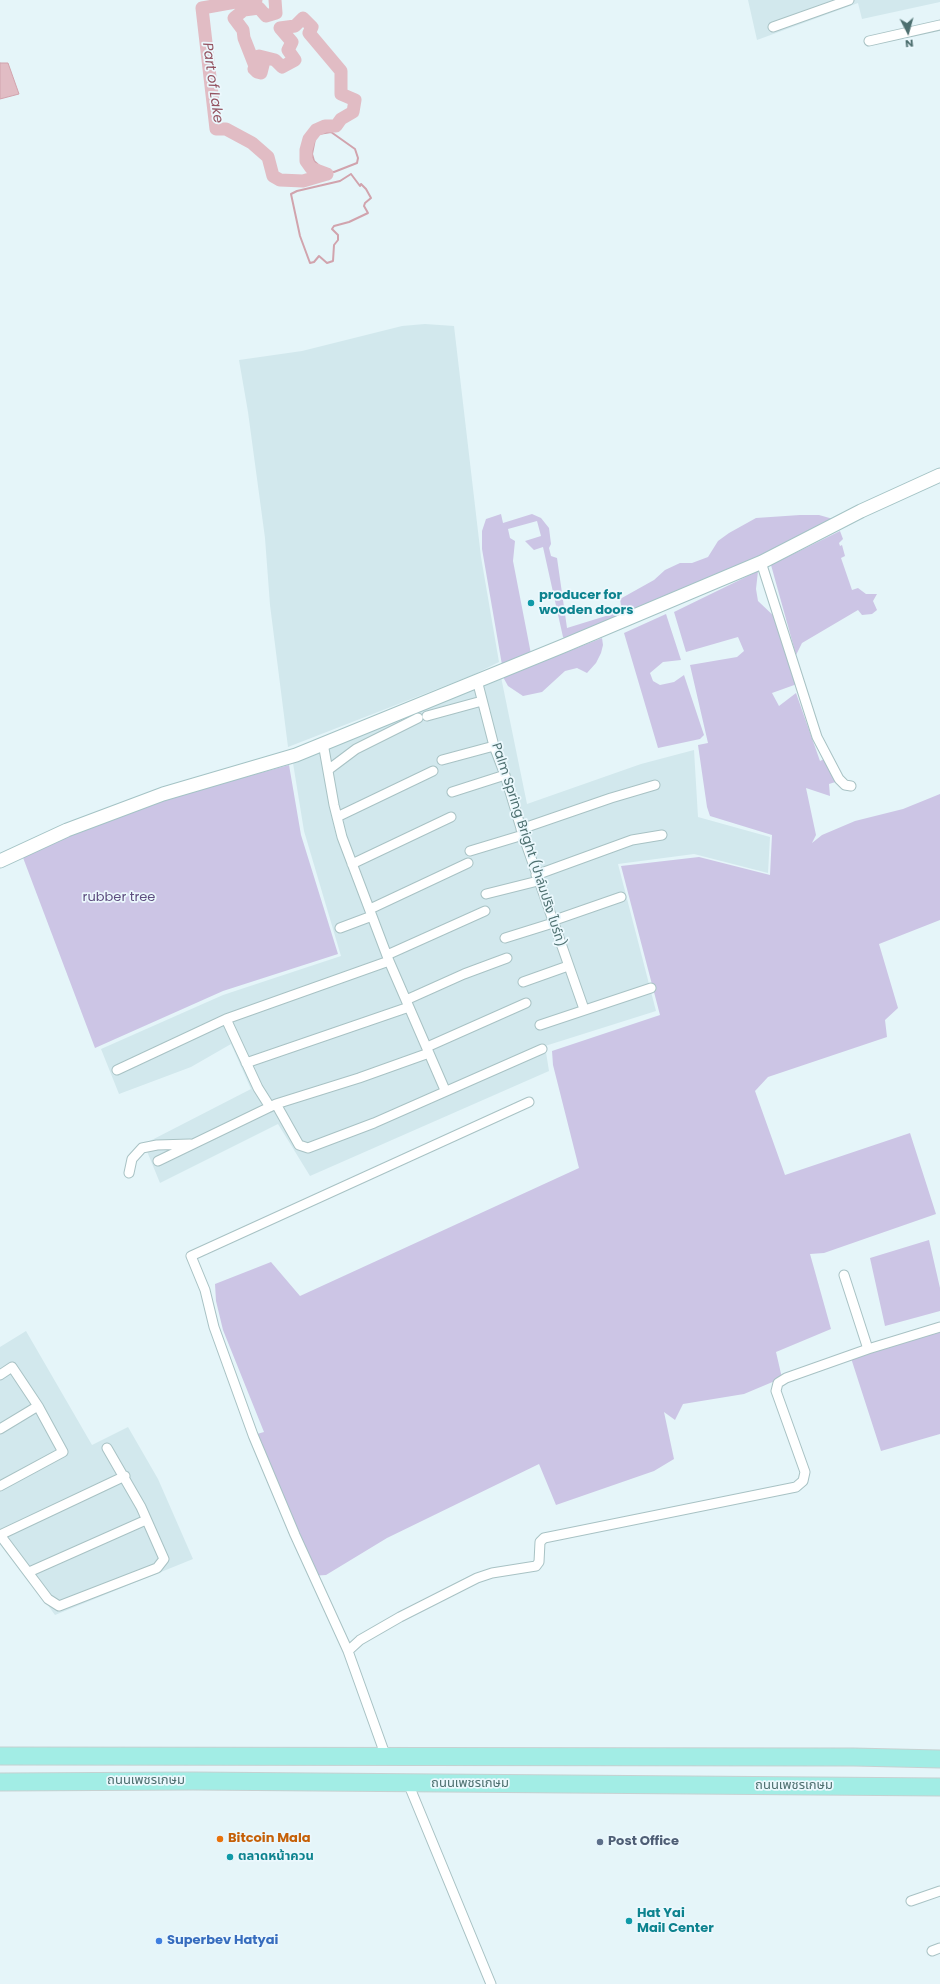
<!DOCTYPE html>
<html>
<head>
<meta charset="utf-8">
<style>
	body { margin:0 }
	#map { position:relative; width:940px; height:1984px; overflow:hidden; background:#e5f5f9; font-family:Poppins,sans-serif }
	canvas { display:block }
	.north { position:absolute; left:888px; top:12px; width:40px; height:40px; -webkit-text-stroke:3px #ebf8fd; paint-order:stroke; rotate:174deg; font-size:11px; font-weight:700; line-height:16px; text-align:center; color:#4d6f6f }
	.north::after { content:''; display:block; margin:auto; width:14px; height:18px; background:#4d6f6f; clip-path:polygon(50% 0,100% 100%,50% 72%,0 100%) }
</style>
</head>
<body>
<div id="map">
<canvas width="940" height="1984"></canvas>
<div class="north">N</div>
</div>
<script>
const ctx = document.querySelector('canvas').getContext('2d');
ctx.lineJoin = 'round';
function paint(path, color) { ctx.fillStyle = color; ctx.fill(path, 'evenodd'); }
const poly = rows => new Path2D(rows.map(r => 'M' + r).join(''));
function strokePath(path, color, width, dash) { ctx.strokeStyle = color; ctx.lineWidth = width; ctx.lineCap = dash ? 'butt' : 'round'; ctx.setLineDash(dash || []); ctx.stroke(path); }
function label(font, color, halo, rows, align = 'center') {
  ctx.font = font + ' Poppins,"Noto Sans Thai",sans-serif'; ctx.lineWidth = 3.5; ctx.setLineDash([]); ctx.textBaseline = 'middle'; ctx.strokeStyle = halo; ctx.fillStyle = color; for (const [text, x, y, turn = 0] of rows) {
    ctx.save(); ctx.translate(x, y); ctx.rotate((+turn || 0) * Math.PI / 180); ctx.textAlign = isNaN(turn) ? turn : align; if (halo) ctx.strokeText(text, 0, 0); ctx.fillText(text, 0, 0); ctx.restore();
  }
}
paint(poly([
	[748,0,940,0,940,2,862,19,858,3,757,40],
	[425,324,454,326,481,557,499,662,473,675,288,747,270,605,265,538,248,412,239,360,302,351,402,326],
	[501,677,527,804,641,764,694,750,698,817,770,837,768,873,694,854,618,864,656,1011,545,1046,549,1071,310,1176,278,1124,160,1183,144,1144,251,1089,231,1044,191,1067,119,1094,101,1049,223,995,341,956,304,831,293,763,422,709],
	[26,1331,92,1445,128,1427,158,1479,193,1559,55,1615,0,1539,0,1347]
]), '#d2e8ed');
paint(poly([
	[501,514,503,523,532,514,541,518,549,528,551,544,549,548,551,556,557,558,567,628,622,611,620,599,654,580,665,570,680,563,692,563,708,557,718,541,729,533,756,518,800,515,819,515,833,519,752,561,566,640,563,637,543,547,534,550,525,541,541,536,537,521,508,529,510,538,515,541,513,561,531,654,502,665,482,549,482,531,486,519],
	[840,531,843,539,839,543,840,546,842,545,845,556,841,558,852,590,858,588,866,594,877,594,873,601,877,610,872,614,862,615,858,610,802,643,796,655,771,565],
	[758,571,756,589,758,601,777,619,797,684,772,693,779,706,796,693,820,761,831,756,842,780,829,784,830,796,806,788,816,835,812,843,822,835,855,821,903,809,940,794,940,920,879,944,898,1008,885,1020,887,1037,768,1077,755,1091,785,1175,910,1133,936,1214,824,1253,810,1254,831,1329,776,1352,782,1378,744,1394,683,1404,675,1420,664,1412,674,1459,654,1471,556,1505,539,1464,387,1538,326,1575,311,1576,257,1434,264,1432,223,1330,216,1301,215,1284,271,1262,300,1296,579,1168,553,1065,552,1051,660,1015,621,866,699,857,770,875,772,835,710,816,707,807,698,745,708,743,690,665,737,657,744,651,738,637,686,652,674,612],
	[666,614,681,660,663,662,650,673,653,681,660,685,674,682,684,675,704,735,700,739,658,748,624,633],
	[602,638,603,645,601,653,596,663,587,673,577,668,565,671,542,692,523,696,508,686,503,677],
	[289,765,301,835,338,954,223,991,95,1048,22,855,94,824,169,798],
	[929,1240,940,1288,940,1311,885,1326,870,1258],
	[940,1327,940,1434,881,1451,850,1355]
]), '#ccc5e5');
const water = poly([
	[0,63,8,63,19,94,0,99,0,63]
]);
paint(water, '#e1bcc4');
strokePath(water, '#d1a3ad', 1);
strokePath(poly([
	[331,132,355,149,358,158,357,163,334,172,325,171,314,161,312,154,315,139,319,134,331,132],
	[351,174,360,186,361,184,366,189,371,198,365,203,364,206,368,213,349,222,334,226,332,229,338,235,338,240,334,245,333,261,327,263,319,256,314,262,310,263,300,236,291,194,297,191,340,181,351,174]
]), '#d1a3ad', 2);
strokePath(poly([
	[256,0,241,1,202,8,216,129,226,129,252,143,268,157,273,176,280,180,303,181,327,174],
	[275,0,276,13,266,16,259,8,244,10,234,18,243,30,244,38,255,66,254,69,257,72,261,73,263,65,259,56,275,60,282,67,295,60,288,50,292,42,280,28,295,26,303,18,312,27,309,33,341,71,341,94,355,100,353,112,341,119,336,126,325,126,316,130,309,139,306,150,306,161,311,168,327,174]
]), '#e1bcc4', 13);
const street = poly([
	[773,27,849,0],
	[869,41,940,25],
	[761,562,817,737,839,779,845,785,851,786],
	[477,680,494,746,505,775,523,835,584,1009],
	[427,716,482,701],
	[323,743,334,805,342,837,389,961,445,1090],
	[442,760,494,746],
	[328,770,356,749,418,718],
	[452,792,505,775],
	[337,817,433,771],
	[521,829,611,798,655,785],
	[470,851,523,835],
	[352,864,451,817],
	[536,875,632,840,662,835],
	[486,894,538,881],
	[370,909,468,863],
	[552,921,621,897],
	[340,928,372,916],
	[505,938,553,923],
	[387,955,485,911],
	[523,982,568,966],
	[406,1000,464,974,507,958],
	[226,1019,258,1088,270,1107],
	[540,1025,651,988],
	[427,1047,526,1003],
	[246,1063,409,1007],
	[117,1070,226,1019,389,961],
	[276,1104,299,1145,308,1148,374,1123,542,1049],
	[158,1161,276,1104,359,1078,429,1053],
	[129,1173,132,1159,142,1148,157,1145,190,1144],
	[844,1275,868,1349],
	[0,1375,12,1367,38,1406,63,1452,0,1486],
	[0,1429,38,1406],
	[0,1535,48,1599,59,1606,157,1568,164,1559,141,1507,107,1448],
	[0,1535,125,1476],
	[29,1572,146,1520],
	[348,1651,360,1640,400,1617,477,1578,492,1573,536,1566,539,1562,540,1542,544,1538,796,1487,803,1481,805,1472,776,1391,778,1383,786,1378,868,1349,940,1327],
	[386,1757,348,1651,295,1535,253,1435,214,1327,205,1290,191,1256,529,1102],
	[408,1783,491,1984],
	[911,1901,940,1891],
	[932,1951,940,1948]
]);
const secondary = poly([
	[0,861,67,830,163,794,296,755,563,646,762,562,861,511,940,475]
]);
const highway = poly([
	[0,1756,854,1757,940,1759],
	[0,1782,193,1781,940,1787]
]);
strokePath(street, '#a8c2c4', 11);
strokePath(secondary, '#a4c3c5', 15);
strokePath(highway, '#c6d1d1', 19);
strokePath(street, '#fff', 9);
strokePath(secondary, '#fff', 13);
strokePath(highway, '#a2ede5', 17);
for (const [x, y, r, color] of [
	[531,603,4,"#0f9aa8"],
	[220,1839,4,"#e8710a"],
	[600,1842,4,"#5c6f8a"],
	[230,1857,4,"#0f9aa8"],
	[629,1921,4,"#0f9aa8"],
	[159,1941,4,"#3f7fe0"]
]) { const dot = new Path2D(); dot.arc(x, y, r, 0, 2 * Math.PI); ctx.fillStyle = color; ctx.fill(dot); strokePath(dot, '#ebf8fd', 1.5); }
label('bold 13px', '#0d838f', '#ebf8fd', [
	["producer for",539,596],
	["wooden doors",539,611],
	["ตลาดหน้าควน",238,1857],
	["Hat Yai",637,1914],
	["Mail Center",637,1929]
], 'left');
label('13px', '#4d6f6f', '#ebf8fd', [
	["Palm Spring Bright (ปาล์มปริง ไบร์ท)",528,845,72],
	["ถนนเพชรเกษม",146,1781],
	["ถนนเพชรเกษม",470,1784],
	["ถนนเพชรเกษม",794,1786]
]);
label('13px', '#5e4d7f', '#ebf8fd', [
	["rubber tree",119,898]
]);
label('bold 13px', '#c56008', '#ebf8fd', [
	["Bitcoin Mala",228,1839]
], 'left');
label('bold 13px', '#4e5e75', '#ebf8fd', [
	["Post Office",608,1842]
], 'left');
label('bold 13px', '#366cbe', '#ebf8fd', [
	["Superbev Hatyai",167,1941]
], 'left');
label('italic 14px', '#945361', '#ebf8fd', [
	["Part of Lake",212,83,82]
]);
</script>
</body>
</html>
